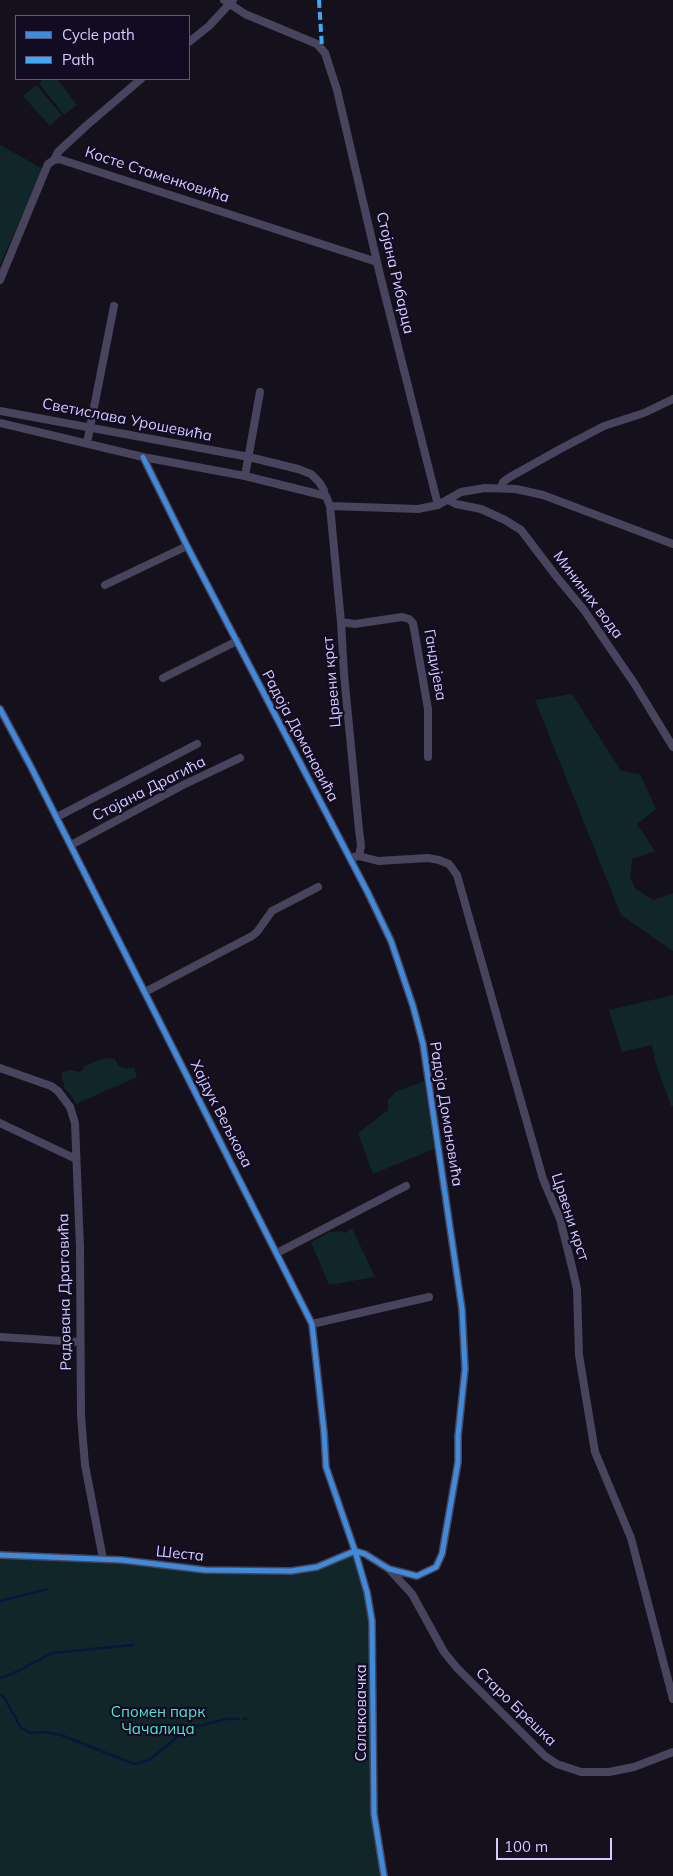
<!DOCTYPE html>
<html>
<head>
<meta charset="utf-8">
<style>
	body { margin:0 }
	#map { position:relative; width:673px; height:1876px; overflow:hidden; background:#14111c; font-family:Mulish,sans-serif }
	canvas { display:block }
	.legend { position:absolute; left:15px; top:15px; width:175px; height:65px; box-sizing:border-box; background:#110c21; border:1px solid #60587a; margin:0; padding:6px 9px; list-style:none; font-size:15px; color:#d6cbff }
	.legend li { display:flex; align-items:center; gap:10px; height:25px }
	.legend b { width:25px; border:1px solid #60587a }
	.scale { position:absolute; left:496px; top:1838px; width:116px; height:22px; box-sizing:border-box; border:2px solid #d6cbff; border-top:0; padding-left:6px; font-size:15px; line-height:18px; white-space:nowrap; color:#d6cbff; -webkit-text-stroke:4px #110c21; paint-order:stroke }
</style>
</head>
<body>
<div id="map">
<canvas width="673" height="1876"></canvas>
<ul class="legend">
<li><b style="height:6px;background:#408adc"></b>Cycle path</li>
<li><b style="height:6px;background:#3fa9f5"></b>Path</li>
</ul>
<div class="scale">100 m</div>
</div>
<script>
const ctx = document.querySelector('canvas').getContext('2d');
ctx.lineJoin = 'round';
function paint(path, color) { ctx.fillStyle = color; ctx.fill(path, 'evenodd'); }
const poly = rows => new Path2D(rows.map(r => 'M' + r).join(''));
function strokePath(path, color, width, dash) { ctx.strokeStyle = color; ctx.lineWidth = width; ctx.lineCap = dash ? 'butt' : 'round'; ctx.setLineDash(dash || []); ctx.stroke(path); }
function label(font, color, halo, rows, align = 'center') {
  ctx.font = font + ' Mulish,sans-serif'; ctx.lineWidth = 4.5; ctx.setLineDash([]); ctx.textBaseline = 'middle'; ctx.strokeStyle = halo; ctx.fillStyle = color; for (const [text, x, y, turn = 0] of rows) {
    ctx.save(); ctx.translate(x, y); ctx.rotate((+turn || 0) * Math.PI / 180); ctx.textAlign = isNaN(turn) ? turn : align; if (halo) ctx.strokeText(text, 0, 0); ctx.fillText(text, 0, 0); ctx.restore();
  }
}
paint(poly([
	[44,79,57,79,77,105,64,115,39,83],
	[36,85,62,115,50,126,23,96],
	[0,145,43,169,0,265],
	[572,694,621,771,640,774,656,809,637,824,655,851,632,859,630,877,635,888,653,900,673,893,673,951,621,915,535,700],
	[673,995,673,1106,671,1106,656,1064,652,1045,622,1052,609,1010],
	[104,1058,115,1059,118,1065,123,1068,134,1068,137,1077,76,1104,71,1095,65,1089,61,1073,69,1070,80,1072,85,1066],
	[424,1081,434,1149,373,1174,358,1133,388,1110,388,1100,395,1092],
	[352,1228,375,1277,329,1285,311,1242,330,1232,341,1231,345,1233],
	[355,1551,372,1621,374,1782,384,1876,0,1876,0,1555,205,1570,313,1568]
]), '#102629');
strokePath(poly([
	[0,1601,47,1589],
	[0,1678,16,1672,52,1653,133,1645],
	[0,1694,4,1697,21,1728,31,1733,45,1732,61,1735,134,1764,149,1760,176,1738,198,1726,226,1719,239,1719],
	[244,1719,246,1719]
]), '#08163c', 2.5);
strokePath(poly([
	[224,0,245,14,317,44,325,53,337,90,381,279,438,505],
	[189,42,209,26,233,0],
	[54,160,58,152,86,126,141,79],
	[0,280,48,164,54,160,59,159,377,262],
	[0,411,249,457,298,469,311,474,319,482,324,490,324,495],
	[0,423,143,457,245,476,326,496,330,506,341,622,344,674,359,830,361,846,359,856],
	[87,443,114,306],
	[245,476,260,392],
	[501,488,503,482,510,477,562,448,604,426,644,413,673,399],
	[448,500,456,504,481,509,505,520,521,530,556,576,584,610,634,683,673,747],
	[330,506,418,509,438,505,461,492,485,488,516,489,543,495,673,544],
	[105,585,187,546],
	[341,622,355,624,402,617,409,619,413,623,428,709,428,757],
	[163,678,237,641],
	[0,709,30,765,312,1324,324,1432,326,1467,355,1551,367,1592,372,1621,374,1814,384,1876],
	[57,817,197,744],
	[71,845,183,785,240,758],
	[350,858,359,856,378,861,428,858,439,860,449,864,457,875,543,1179,560,1219,572,1267,577,1289,579,1355,595,1452,631,1538,673,1699],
	[145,992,252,936,257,932,272,911,318,887],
	[0,1068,51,1086,58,1091,70,1107,75,1123,80,1248,81,1416,85,1465,103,1559],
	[0,1123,76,1159],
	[277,1253,406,1186],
	[312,1324,429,1297],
	[0,1337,79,1342],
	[0,1555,122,1560,205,1570,291,1571,317,1567,355,1551,365,1554,389,1569,417,1576,436,1567,442,1554,458,1462,458,1436,465,1369,462,1309,423,1044,413,1006,391,941,368,893,187,546,143,457],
	[389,1569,412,1594,444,1652,457,1668,545,1756,557,1764,581,1772,609,1772,634,1767,673,1752]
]), '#48445d', 8);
strokePath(poly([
	[319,0,322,48]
]), '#3fa9f5', 4, [8, 4]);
strokePath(poly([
	[0,709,30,765,312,1324,324,1432,326,1467,355,1551,367,1592,372,1621,374,1814,384,1876],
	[0,1555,122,1560,205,1570,291,1571,317,1567,355,1551,365,1554,389,1569,417,1576,436,1567,442,1554,458,1462,458,1436,465,1369,462,1309,423,1044,413,1006,391,941,368,893,187,546,143,457]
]), '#408adc', 5);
label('15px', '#d6cbff', '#110c21', [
	["Косте Стаменковића",157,175,18],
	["Стојана Рибарца",395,273,77],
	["Светислава Урошевића",127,420,11],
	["Мининих вода",588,595,53],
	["Гандијева",435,665,80],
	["Црвени крст",332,682,-95],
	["Радоја Домановића",300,736,62],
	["Стојана Драгића",149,789,-27],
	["Хајдук Вељкова",221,1114,63],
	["Радоја Домановића",446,1114,81],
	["Црвени крст",570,1217,72],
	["Радована Драговића",65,1292,-91],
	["Шеста",180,1554,6],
	["Старо Брешка",516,1707,44],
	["Салаковачка",361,1713,-90]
]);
label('15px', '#52e4ce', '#110c21', [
	["Спомен парк",158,1712],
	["Чачалица",158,1729]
]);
</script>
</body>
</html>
